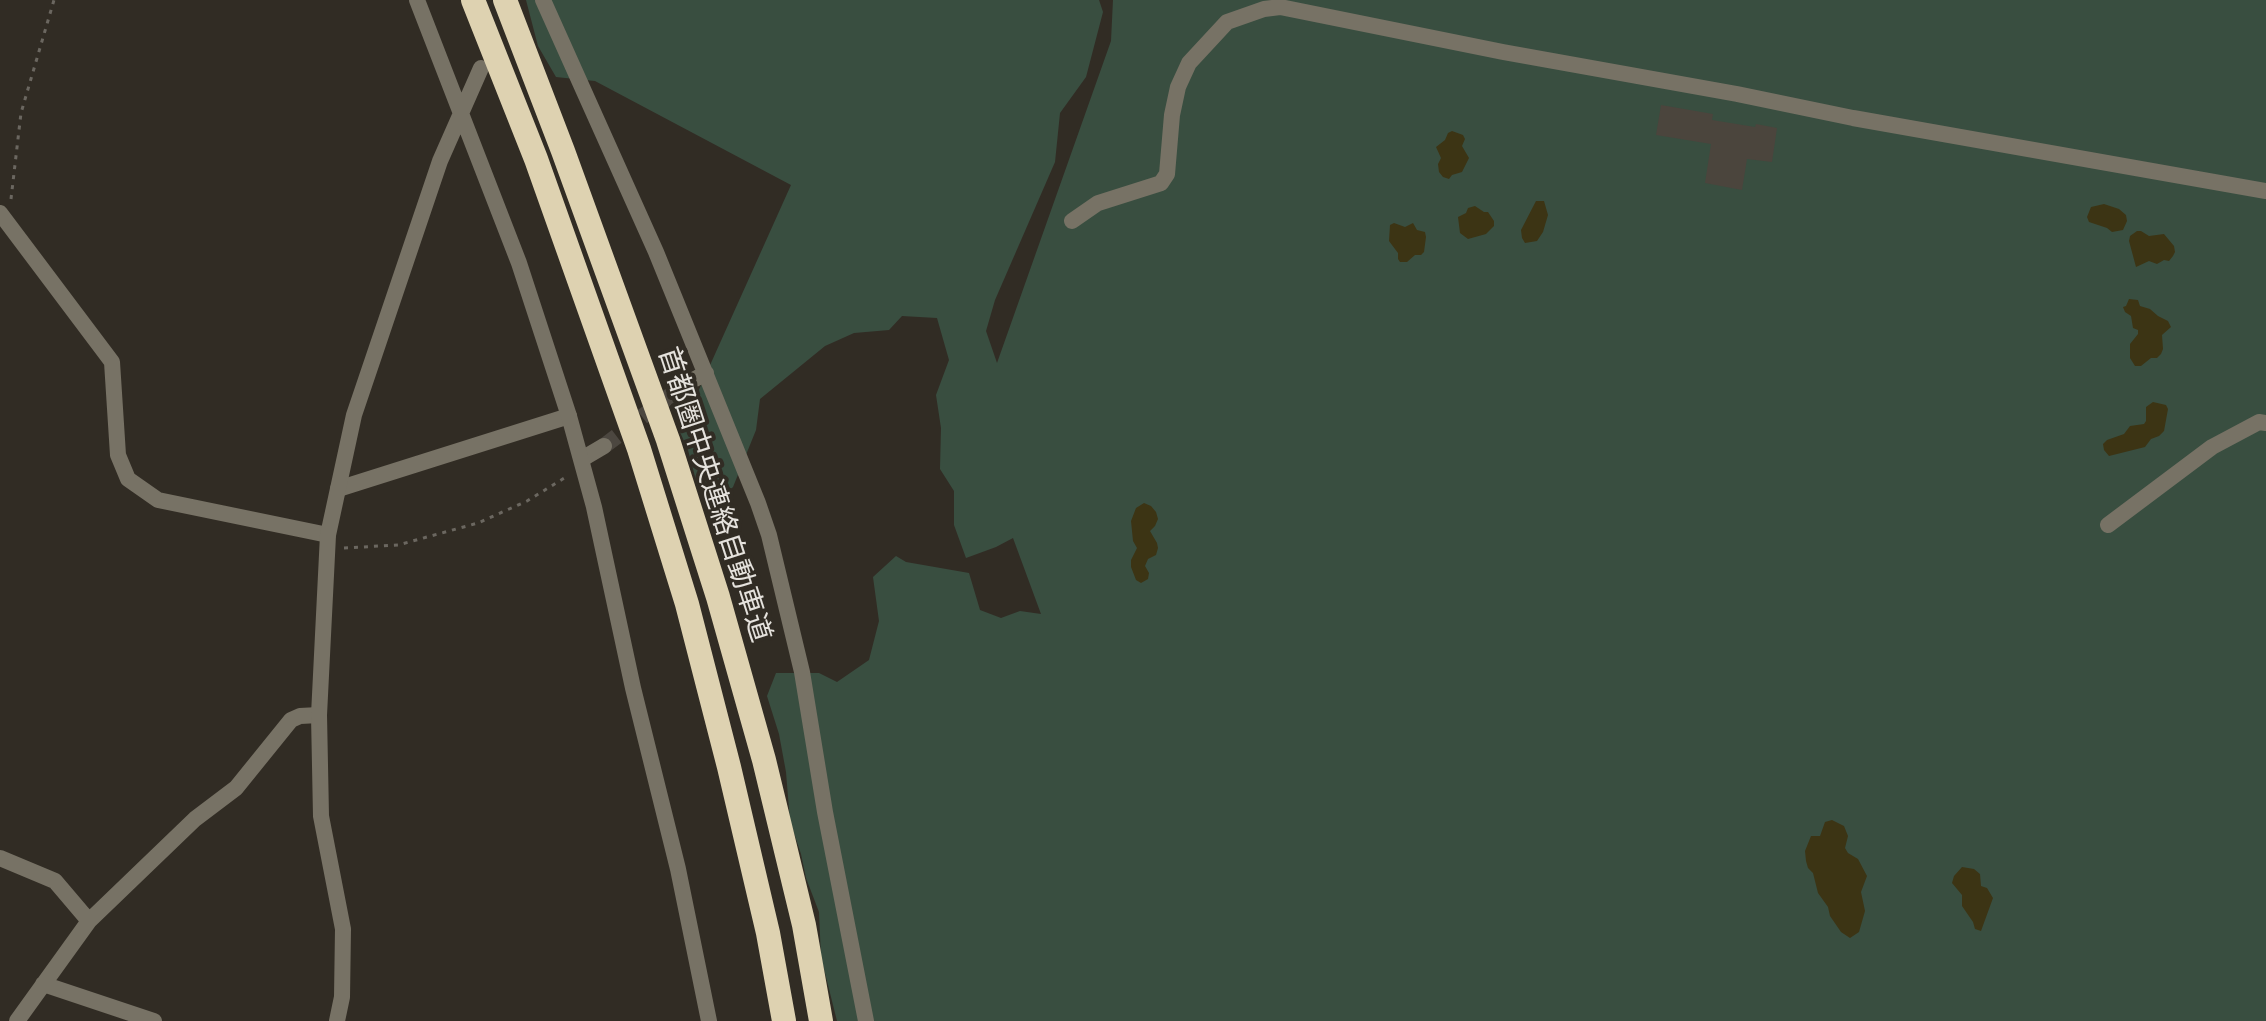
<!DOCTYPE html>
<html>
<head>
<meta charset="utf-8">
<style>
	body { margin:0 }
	canvas { display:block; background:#312c24 }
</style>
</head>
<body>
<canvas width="2266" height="1021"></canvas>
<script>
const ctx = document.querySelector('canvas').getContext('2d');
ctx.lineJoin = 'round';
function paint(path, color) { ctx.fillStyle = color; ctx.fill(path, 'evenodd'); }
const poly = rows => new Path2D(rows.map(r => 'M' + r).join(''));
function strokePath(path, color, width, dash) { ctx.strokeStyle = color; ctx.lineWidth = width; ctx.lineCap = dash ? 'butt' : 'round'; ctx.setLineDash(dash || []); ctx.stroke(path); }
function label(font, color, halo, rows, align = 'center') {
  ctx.font = font + ' "Roboto Condensed","Noto Sans JP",sans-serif'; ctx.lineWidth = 8; ctx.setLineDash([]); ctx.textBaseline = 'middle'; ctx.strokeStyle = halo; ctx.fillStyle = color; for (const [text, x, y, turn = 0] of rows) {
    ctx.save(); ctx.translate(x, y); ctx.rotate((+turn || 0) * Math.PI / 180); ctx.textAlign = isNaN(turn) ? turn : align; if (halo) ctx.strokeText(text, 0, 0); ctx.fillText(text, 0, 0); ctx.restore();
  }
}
paint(poly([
	[526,0,1099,0,1103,12,1086,77,1060,113,1055,162,995,300,986,331,997,363,1111,41,1113,0,2266,0,2266,1021,837,1021,821,957,819,912,806,878,801,854,790,821,786,772,779,734,767,696,776,673,819,673,837,682,869,660,879,621,873,577,896,556,906,562,969,573,980,610,1001,618,1020,611,1041,614,1013,538,996,547,966,558,954,525,954,491,940,469,941,428,936,395,949,360,937,318,902,316,889,330,854,333,825,346,760,399,756,430,733,487,713,506,697,484,688,450,680,432,791,185,595,81,556,77,538,46]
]), '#394e40');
paint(poly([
	[1452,131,1463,135,1465,139,1462,146,1469,158,1462,172,1452,175,1449,179,1443,177,1439,172,1438,164,1441,158,1436,147,1445,140,1448,133],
	[1536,201,1544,201,1548,215,1543,232,1537,241,1525,243,1522,238,1521,230],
	[2104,204,2119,209,2126,215,2127,221,2123,230,2112,232,2107,228,2089,222,2087,217,2091,207],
	[1475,206,1484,212,1488,212,1494,221,1494,226,1486,234,1468,239,1460,233,1458,217,1466,213,1468,208],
	[1394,223,1405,227,1413,223,1417,230,1425,232,1426,237,1424,252,1421,255,1415,255,1407,262,1400,262,1398,259,1398,253,1389,241,1390,225],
	[2137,231,2141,231,2149,236,2164,234,2174,246,2175,252,2173,256,2169,261,2164,260,2157,264,2149,261,2136,267,2129,241,2130,236],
	[2129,299,2138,300,2140,306,2150,309,2158,316,2168,321,2171,327,2162,335,2163,349,2161,354,2157,358,2151,358,2141,366,2135,366,2130,358,2130,344,2138,334,2138,330,2133,328,2131,316,2125,312,2123,307,2126,306],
	[2153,402,2166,405,2168,409,2164,431,2159,436,2151,439,2145,447,2109,456,2104,450,2103,444,2107,440,2124,434,2130,426,2144,424,2146,421,2146,407],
	[1144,503,1151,506,1156,512,1158,519,1155,526,1150,531,1157,543,1158,548,1156,555,1148,559,1145,566,1149,573,1148,579,1141,583,1136,580,1131,567,1131,560,1137,548,1133,541,1131,521,1136,508],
	[1832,820,1844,826,1848,836,1845,848,1848,853,1858,859,1867,876,1861,892,1865,911,1859,932,1850,938,1841,932,1830,916,1828,907,1818,893,1813,873,1808,868,1806,861,1805,851,1811,836,1820,836,1825,822],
	[1962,867,1974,869,1980,874,1981,886,1987,888,1993,898,1981,931,1975,929,1973,922,1962,906,1962,895,1952,883,1954,876]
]), '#3c3414');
paint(poly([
	[1661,105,1713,114,1712,120,1755,127,1756,124,1777,128,1772,162,1747,159,1742,190,1705,183,1711,144,1656,135]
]), '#4b453d');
strokePath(poly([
	[604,446,684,385]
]), '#4c4740', 16, [16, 8]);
strokePath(poly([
	[11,199,21,113,54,0],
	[344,548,398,545,478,523,527,501,566,477]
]), '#6b6760', 3, [4, 6]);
strokePath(poly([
	[543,0,656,252,758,503,769,535,802,672,825,812,866,1021],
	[0,213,112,362,118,455,128,479,158,500,328,535],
	[1072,221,1098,203,1161,183,1167,174,1172,115,1178,87,1189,63,1227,22,1264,9,1280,7,1503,52,1737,94,1853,118,2266,191],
	[684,385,706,373],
	[582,459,604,446],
	[338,489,569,416],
	[2108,525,2212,447,2259,422,2266,423],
	[0,858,55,881,89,921],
	[43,984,154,1021],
	[17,1021,89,921,195,819,236,788,291,720,300,716,319,715]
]), '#777265', 16);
strokePath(poly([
	[417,0,519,263,569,416,594,507,633,688,678,869,709,1021],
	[337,1021,342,997,343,929,321,816,319,715,328,535,354,415,440,161,481,68]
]), '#777265', 16);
strokePath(poly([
	[473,0,536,159,639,449,687,604,729,767,768,933,784,1021],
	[505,0,563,151,668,440,718,597,764,760,804,925,821,1021]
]), '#ded2b1', 24);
label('28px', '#e5e2dd', '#312c24', [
	["首都圏中央連絡自動車道",713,495,72]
]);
</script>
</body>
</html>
